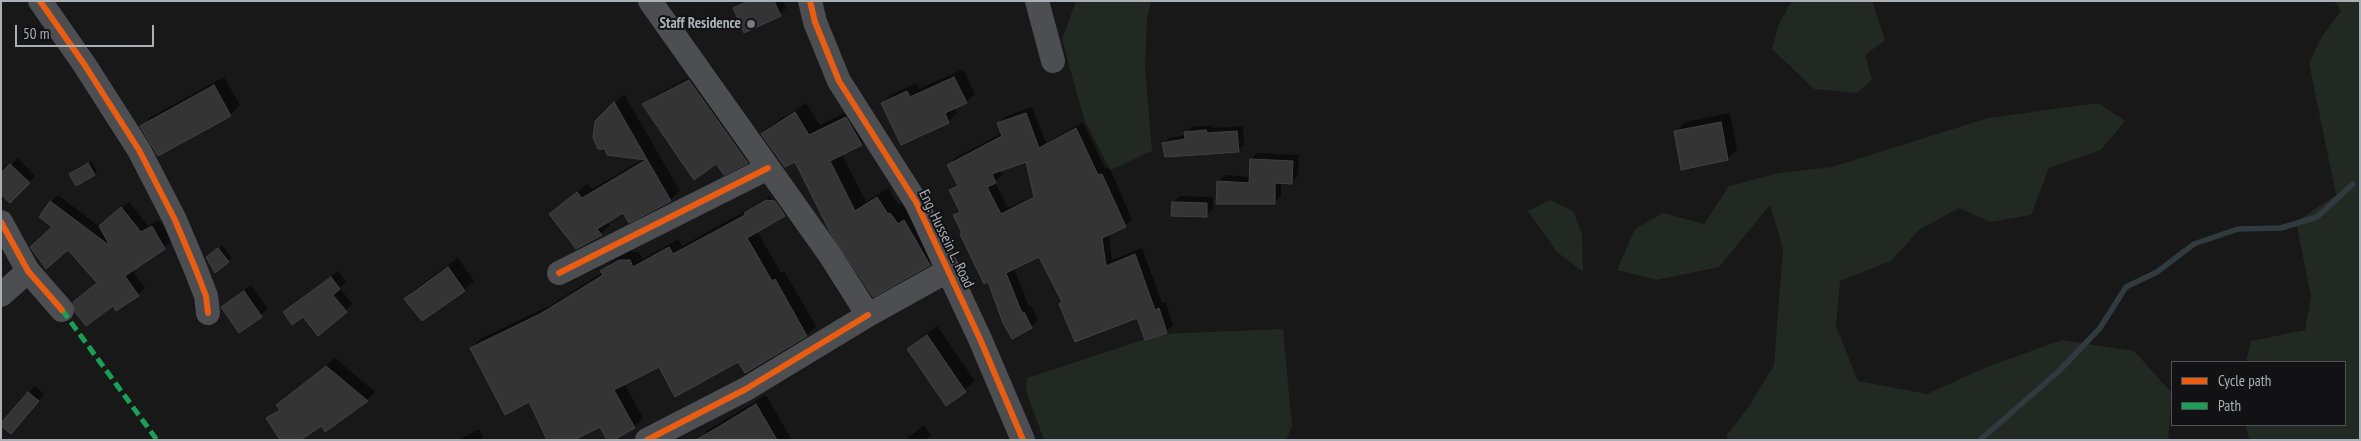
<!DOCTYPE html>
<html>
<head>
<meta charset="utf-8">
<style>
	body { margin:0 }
	#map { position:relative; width:2361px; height:441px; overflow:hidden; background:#181818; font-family:"PT Sans Narrow",sans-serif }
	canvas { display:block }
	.frame { position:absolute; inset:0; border:2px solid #abb0b7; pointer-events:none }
	.legend { position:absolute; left:2171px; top:361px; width:175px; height:65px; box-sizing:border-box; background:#121214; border:1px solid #4f5155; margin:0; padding:6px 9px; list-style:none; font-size:15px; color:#abb0b7 }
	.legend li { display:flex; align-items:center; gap:10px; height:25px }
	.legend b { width:25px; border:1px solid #4f5155 }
	.scale { position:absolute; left:15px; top:25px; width:139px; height:22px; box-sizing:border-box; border:2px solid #abb0b7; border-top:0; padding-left:6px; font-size:15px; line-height:18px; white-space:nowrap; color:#abb0b7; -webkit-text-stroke:4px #121214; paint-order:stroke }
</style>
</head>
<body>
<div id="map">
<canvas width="2361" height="441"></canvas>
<div class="frame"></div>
<ul class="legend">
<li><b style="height:6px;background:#e95d12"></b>Cycle path</li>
<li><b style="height:6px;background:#1a9f57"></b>Path</li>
</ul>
<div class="scale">50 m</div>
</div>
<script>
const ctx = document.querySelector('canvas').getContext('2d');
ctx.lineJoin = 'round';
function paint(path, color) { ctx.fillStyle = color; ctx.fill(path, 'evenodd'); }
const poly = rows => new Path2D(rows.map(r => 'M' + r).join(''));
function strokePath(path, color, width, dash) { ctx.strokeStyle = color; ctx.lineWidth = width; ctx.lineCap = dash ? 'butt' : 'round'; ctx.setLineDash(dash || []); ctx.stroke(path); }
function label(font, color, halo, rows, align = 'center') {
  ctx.font = font + ' "PT Sans Narrow",sans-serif'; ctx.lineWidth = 4; ctx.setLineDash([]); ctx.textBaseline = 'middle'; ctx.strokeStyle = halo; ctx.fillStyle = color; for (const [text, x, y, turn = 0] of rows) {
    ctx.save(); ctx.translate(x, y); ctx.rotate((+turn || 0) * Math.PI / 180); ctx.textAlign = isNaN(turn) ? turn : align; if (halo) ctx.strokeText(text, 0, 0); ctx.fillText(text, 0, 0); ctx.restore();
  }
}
paint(poly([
	[1076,1,1151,1,1147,20,1145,68,1152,151,1110,170,1084,119,1062,39],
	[1792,1,1872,1,1885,40,1865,55,1872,80,1857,93,1814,89,1772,49,1779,24],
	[2335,1,2360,1,2360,440,2250,440,2245,425,2345,425,2345,362,2246,362,2251,341,2305,330,2311,296,2296,222,2336,195,2309,63,2321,38,2341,11],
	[2098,103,2125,121,2101,150,2049,168,2031,215,1991,222,1959,208,1919,230,1891,261,1840,281,1836,326,1858,381,1927,394,1989,366,2062,340,2134,351,2172,393,2168,440,1727,440,1727,435,1748,408,1774,365,1783,248,1770,205,1719,267,1657,280,1617,270,1635,229,1663,213,1704,224,1729,186,1779,173,1832,167,1988,118],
	[1550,200,1573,211,1582,234,1583,272,1557,252,1528,211],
	[1283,329,1292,427,1286,440,1044,440,1026,391,1027,378,1161,334]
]), '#222822');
paint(poly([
	[742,1,783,1,786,8,780,15,734,9],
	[963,69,975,94,966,102,954,108,957,113,948,122,882,103,891,95,916,83,919,89],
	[698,73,755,154,747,162,716,163,644,105,652,97],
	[224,77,240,105,230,115,142,126,151,117],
	[624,94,680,191,670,200,623,211,607,221,610,225,601,234,551,214,587,184,592,189,644,159,596,122],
	[806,103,820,125,856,107,872,133,862,144,841,153,866,202,888,188,899,205,901,203,909,215,915,211,940,253,929,264,873,295,796,160,763,134,773,124],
	[1032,107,1046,143,1083,122,1105,169,1109,167,1132,219,1125,226,1109,233,1112,260,1142,248,1162,303,1166,302,1173,325,1166,332,1138,317,1063,301,1040,256,1014,268,1029,307,1031,306,1038,320,1031,327,989,280,954,215,960,210,951,191,958,184,948,165,955,158,1002,133,999,123,1006,116],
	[1027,160,1035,195,1008,208,995,182,1002,175,1000,170],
	[1730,113,1737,150,1727,159,1675,132,1685,122],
	[1212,125,1212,128,1243,126,1244,145,1238,150,1164,144,1169,138,1186,135,1185,133,1191,127],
	[1257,153,1299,155,1298,176,1291,183,1281,182,1281,196,1274,203,1218,182,1225,175,1250,177,1251,160],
	[18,158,35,176,10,202,5,197,1,201,1,175],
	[91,161,97,171,94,174,71,174],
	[776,192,794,206,786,214,772,195,770,197,783,214,785,214,757,231,781,273,784,271,816,326,807,335,746,372,739,360,659,366,624,383,643,418,634,427,601,425,529,400,471,348,480,339,551,305,603,272,611,262,629,251,639,252,643,259,678,239,682,246,749,209],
	[58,195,100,227,129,202,148,226,159,220,172,241,132,270,145,288,138,295,113,304,74,302,98,282,54,226,51,202],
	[1180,196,1213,197,1213,209,1206,216,1173,202],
	[222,245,232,258,216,271,210,255],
	[458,258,474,281,464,290,406,299,415,289],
	[338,271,346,282,339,288,353,304,318,334,303,315,285,312],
	[251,285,268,309,239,331,223,307],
	[937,326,975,381,946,404,908,349],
	[335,358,375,392,367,400,322,424,268,419,280,408,278,405,286,396],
	[35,386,44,394,17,426,28,393],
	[766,395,792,440,699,440,708,430],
	[924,425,931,435,928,438,925,440,905,440],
	[479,429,484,440,458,440]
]), '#0007');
strokePath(poly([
	[1980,440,2059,371,2100,328,2126,287,2157,272,2194,244,2238,229,2281,228,2317,217,2353,184]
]), '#313a3e', 5.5);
const building = poly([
	[748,1,774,1,781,16,744,33,733,8,748,1],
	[954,77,967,103,945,113,949,123,901,145,881,103,907,91,910,97,954,77],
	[689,80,748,163,724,175,716,164,694,180,642,104,689,80],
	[214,85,231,116,158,156,140,126,214,85],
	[614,102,671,201,629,223,623,213,597,229,602,235,576,249,549,214,577,192,582,198,646,160,607,155,605,149,598,149,593,138,595,121,614,102],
	[795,112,809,135,846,117,862,145,830,161,855,211,877,197,888,214,890,213,898,224,904,220,930,265,873,297,830,232,795,162,785,167,761,134,795,112],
	[1026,113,1039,148,1076,128,1098,175,1102,174,1126,227,1102,238,1106,266,1135,254,1155,310,1159,308,1167,333,1145,340,1137,318,1075,342,1059,304,1062,302,1039,257,1006,273,1022,313,1024,312,1032,328,1012,339,1003,323,988,282,984,284,960,234,962,233,953,215,960,212,949,190,958,186,947,165,1002,136,997,123,1026,113],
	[1026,162,1034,197,1001,214,987,187,996,183,992,174,1026,162],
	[1721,122,1728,160,1681,170,1674,131,1721,122],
	[1206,130,1207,133,1237,131,1239,152,1165,157,1162,143,1185,139,1184,132,1206,130],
	[1250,159,1293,161,1292,184,1275,183,1275,204,1216,204,1217,181,1249,183,1250,159],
	[88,163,95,175,76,186,69,174,88,163],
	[10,164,30,183,10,203,1,195,1,173,10,164],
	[766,200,775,201,785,216,747,238,772,281,775,279,807,336,745,373,738,362,675,397,659,367,614,390,635,428,614,440,607,440,600,427,574,440,547,440,529,402,505,415,470,348,540,314,603,275,600,271,619,260,630,260,633,267,669,247,673,254,745,215,744,213,766,200],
	[50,201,110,246,99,226,121,207,141,232,152,226,165,249,125,276,139,296,116,311,113,306,86,326,75,312,73,302,97,283,68,250,46,269,30,247,52,227,39,217,50,201],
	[1172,202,1207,203,1207,217,1171,216,1172,202],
	[218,248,229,262,215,273,206,257,218,248],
	[448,267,465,291,422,321,404,299,448,267],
	[331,277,340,289,333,295,347,312,318,336,303,317,292,325,283,312,331,277],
	[244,291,262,317,239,333,221,307,244,291],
	[927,335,966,392,946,406,907,349,927,335],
	[326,366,368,401,325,432,322,426,300,440,280,440,266,418,280,410,276,405,326,366],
	[28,392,39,401,11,434,1,426,1,423,28,392],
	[756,404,777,440,696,440,725,423,756,404]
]);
paint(building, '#343435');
strokePath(building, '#414244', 1);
strokePath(poly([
	[40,1,84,64,139,150,175,220,196,270,206,296,208,313],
	[650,1,830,255,868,315,949,270],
	[810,1,815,22,839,81,916,202,980,339,1023,440],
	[1037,1,1053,61],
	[1,222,28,271,62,310],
	[559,273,768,168],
	[1,295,28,271],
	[647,440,746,389,868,315]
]), '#4d4e51', 24);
strokePath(poly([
	[62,310,157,440]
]), '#1a9f57', 5, [10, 5]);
strokePath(poly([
	[40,1,84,64,139,150,175,220,196,270,206,296,208,313],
	[810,1,815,22,839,81,916,202,980,339,1023,440],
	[1,222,28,271,62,310],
	[559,273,768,168],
	[647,440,746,389,868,315]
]), '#e95d12', 6);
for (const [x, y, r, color] of [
	[751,24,5,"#787b7f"]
]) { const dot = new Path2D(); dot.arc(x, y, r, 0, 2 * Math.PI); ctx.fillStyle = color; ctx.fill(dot); strokePath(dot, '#121214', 2); }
label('bold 15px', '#abb0b7', '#121214', [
	["Staff Residence",741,24]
], 'right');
label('15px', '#abb0b7', '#121214', [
	["Eng. Hussein L. Road",946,239,64]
]);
</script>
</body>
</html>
